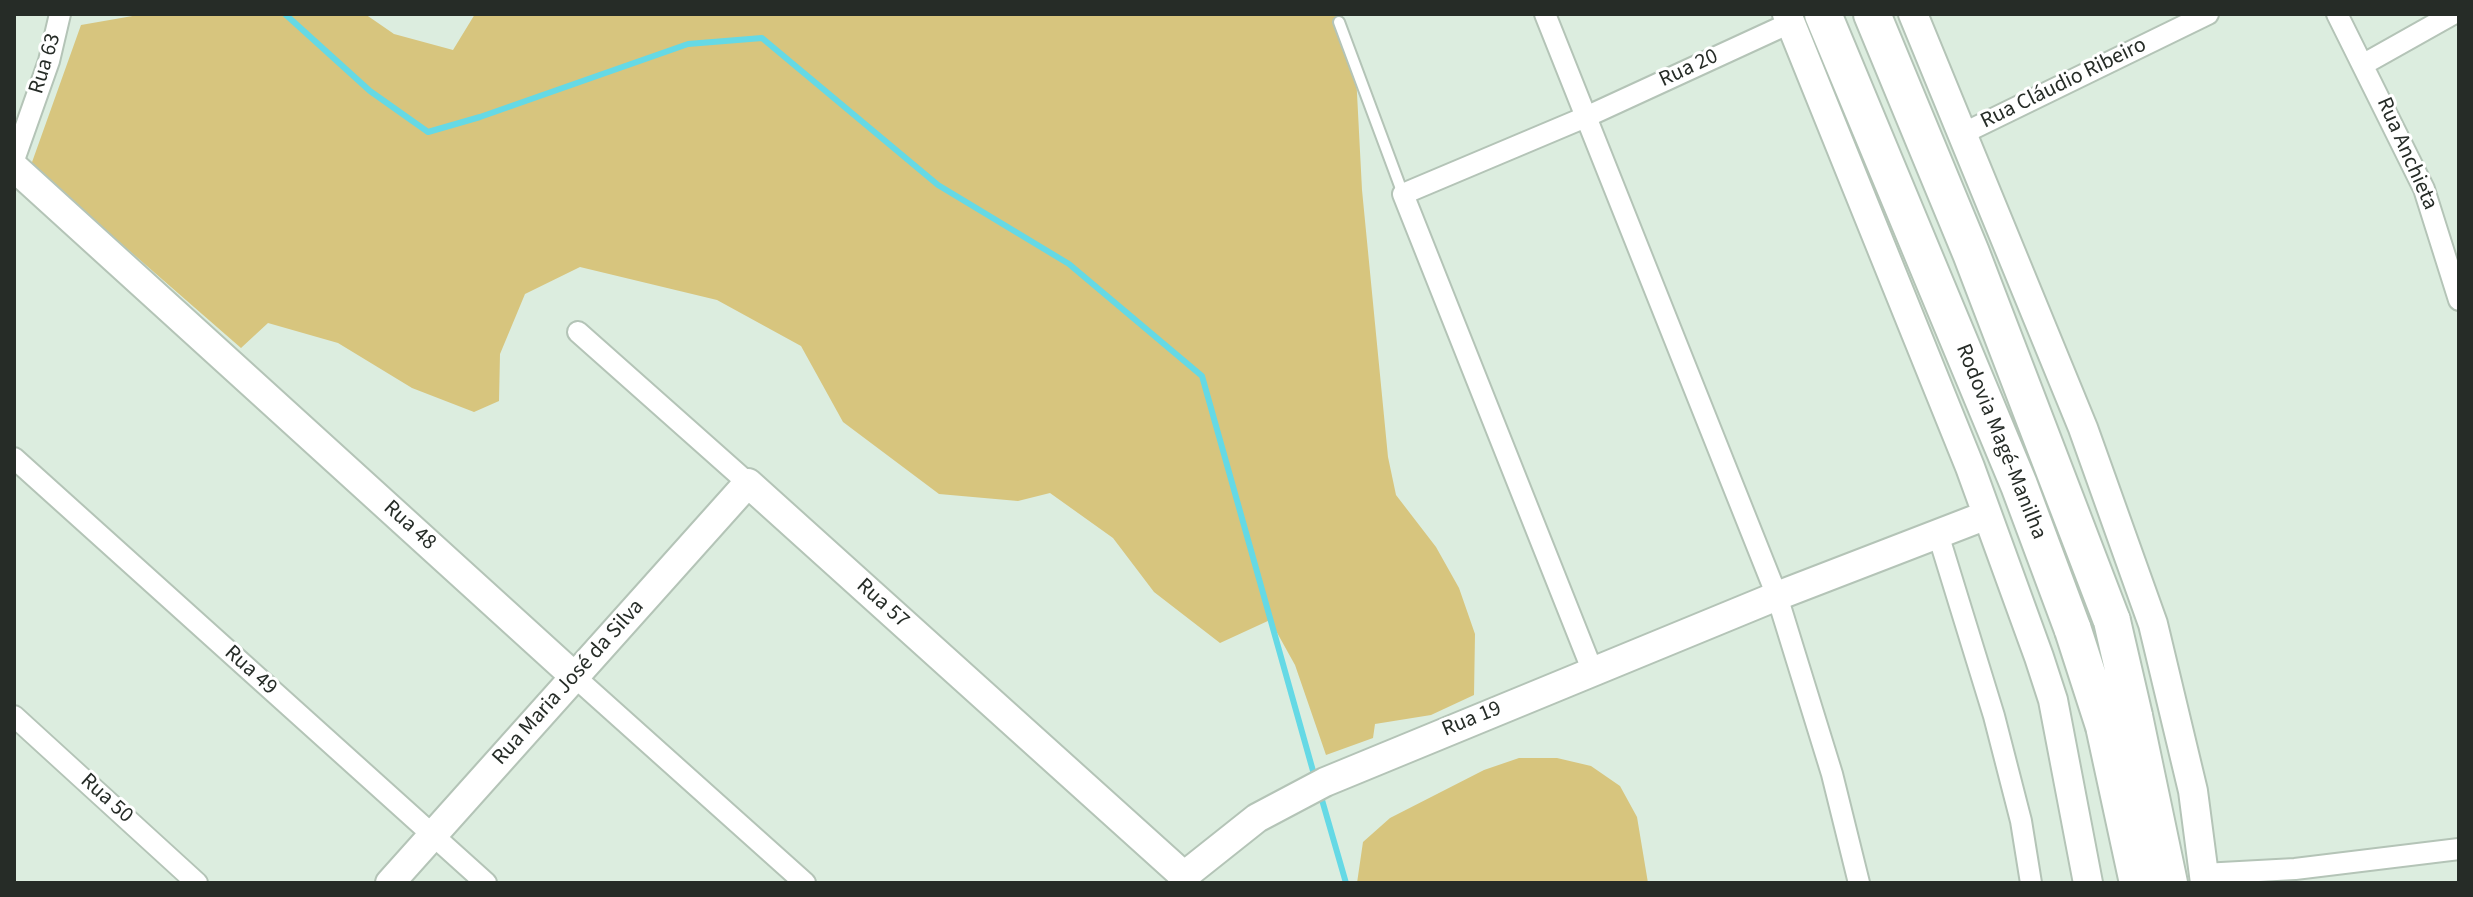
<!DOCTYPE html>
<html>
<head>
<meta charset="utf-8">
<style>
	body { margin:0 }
	#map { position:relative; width:2473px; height:897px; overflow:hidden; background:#dceddf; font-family:"Source Sans 3",sans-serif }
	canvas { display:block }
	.frame { position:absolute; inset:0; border:16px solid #262c27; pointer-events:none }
</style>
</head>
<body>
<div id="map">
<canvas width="2473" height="897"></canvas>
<div class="frame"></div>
</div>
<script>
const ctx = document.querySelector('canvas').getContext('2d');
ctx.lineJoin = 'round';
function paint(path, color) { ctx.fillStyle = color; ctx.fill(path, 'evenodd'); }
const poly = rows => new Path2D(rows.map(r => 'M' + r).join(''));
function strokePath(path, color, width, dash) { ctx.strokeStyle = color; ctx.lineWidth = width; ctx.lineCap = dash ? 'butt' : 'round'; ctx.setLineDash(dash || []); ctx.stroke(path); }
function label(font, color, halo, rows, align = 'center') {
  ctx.font = font + ' "Source Sans 3",sans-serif'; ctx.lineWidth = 6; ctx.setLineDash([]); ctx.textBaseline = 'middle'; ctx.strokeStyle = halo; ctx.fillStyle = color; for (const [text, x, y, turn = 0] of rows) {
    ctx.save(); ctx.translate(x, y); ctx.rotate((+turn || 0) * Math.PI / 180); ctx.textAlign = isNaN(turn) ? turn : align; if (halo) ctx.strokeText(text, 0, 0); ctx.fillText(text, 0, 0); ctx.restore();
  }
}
paint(poly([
	[144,14,365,14,394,34,453,50,475,14,1342,14,1356,74,1362,190,1388,457,1396,495,1436,547,1459,588,1475,634,1474,695,1431,715,1375,724,1373,738,1326,755,1295,665,1270,620,1220,643,1154,592,1113,538,1050,493,1018,501,939,494,843,422,801,346,717,300,580,267,525,294,500,354,499,401,474,412,412,388,338,343,268,323,241,348,31,165,81,25],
	[1519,758,1557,758,1591,766,1620,786,1637,817,1648,883,1357,883,1363,842,1390,818,1484,770]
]), '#d7c57e');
strokePath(poly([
	[285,14,370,91,428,132,480,117,688,44,762,38,938,185,1069,264,1202,376,1315,778],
	[1320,793,1346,883]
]), '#65d9e5', 6);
const lane = poly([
	[1339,22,1403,194]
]);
const street = poly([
	[1545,14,1777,596,1832,774,1859,883],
	[2337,14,2424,189,2459,300],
	[2364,64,2453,14],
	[1964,133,2208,14],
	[14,160,49,61,60,14],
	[578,332,748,483],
	[14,458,486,883],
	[1938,534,1994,716,2021,821,2031,883],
	[1593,672,1403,194,1588,116,1790,23],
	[575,677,805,883],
	[14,716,197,883],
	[2203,874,2295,869,2459,849]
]);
const secondary = poly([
	[1787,14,1970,467,2039,657,2053,700,2088,883],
	[1913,14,2083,428,2153,624,2193,791,2205,883],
	[14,167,575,677],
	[390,883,748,483,1184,876,1257,818,1325,782,1777,596,1987,515]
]);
const highway = poly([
	[1823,14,2019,485,2073,630],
	[1872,14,1971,253,2112,621],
	[2134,716,2169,883],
	[2104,726,2138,883]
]);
strokePath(lane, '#b4c4b7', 14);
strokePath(street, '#b4c4b7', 24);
strokePath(secondary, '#b4c4b7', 32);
strokePath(highway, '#b4c4b7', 40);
strokePath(lane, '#fff', 10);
strokePath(street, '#fff', 20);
strokePath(secondary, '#fff', 28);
strokePath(highway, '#fff', 36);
const highwayBridge = poly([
	[2112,621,2134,716],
	[2073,630,2104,726]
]);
strokePath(highwayBridge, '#b4c4b7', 40, []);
strokePath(highwayBridge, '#fff', 36);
label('22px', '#262c27', '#fff', [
	["Rua 63",46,64,-73],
	["Rua 20",1689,69,-25],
	["Rua Cláudio Ribeiro",2064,84,-26],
	["Rua Anchieta",2406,154,66],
	["Rodovia Magé-Manilha",2000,442,68],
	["Rua 48",409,526,42],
	["Rua 57",882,604,42],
	["Rua 49",250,671,42],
	["Rua Maria José da Silva",569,683,-48],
	["Rua 19",1472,720,-22],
	["Rua 50",106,799,42]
]);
</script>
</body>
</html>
